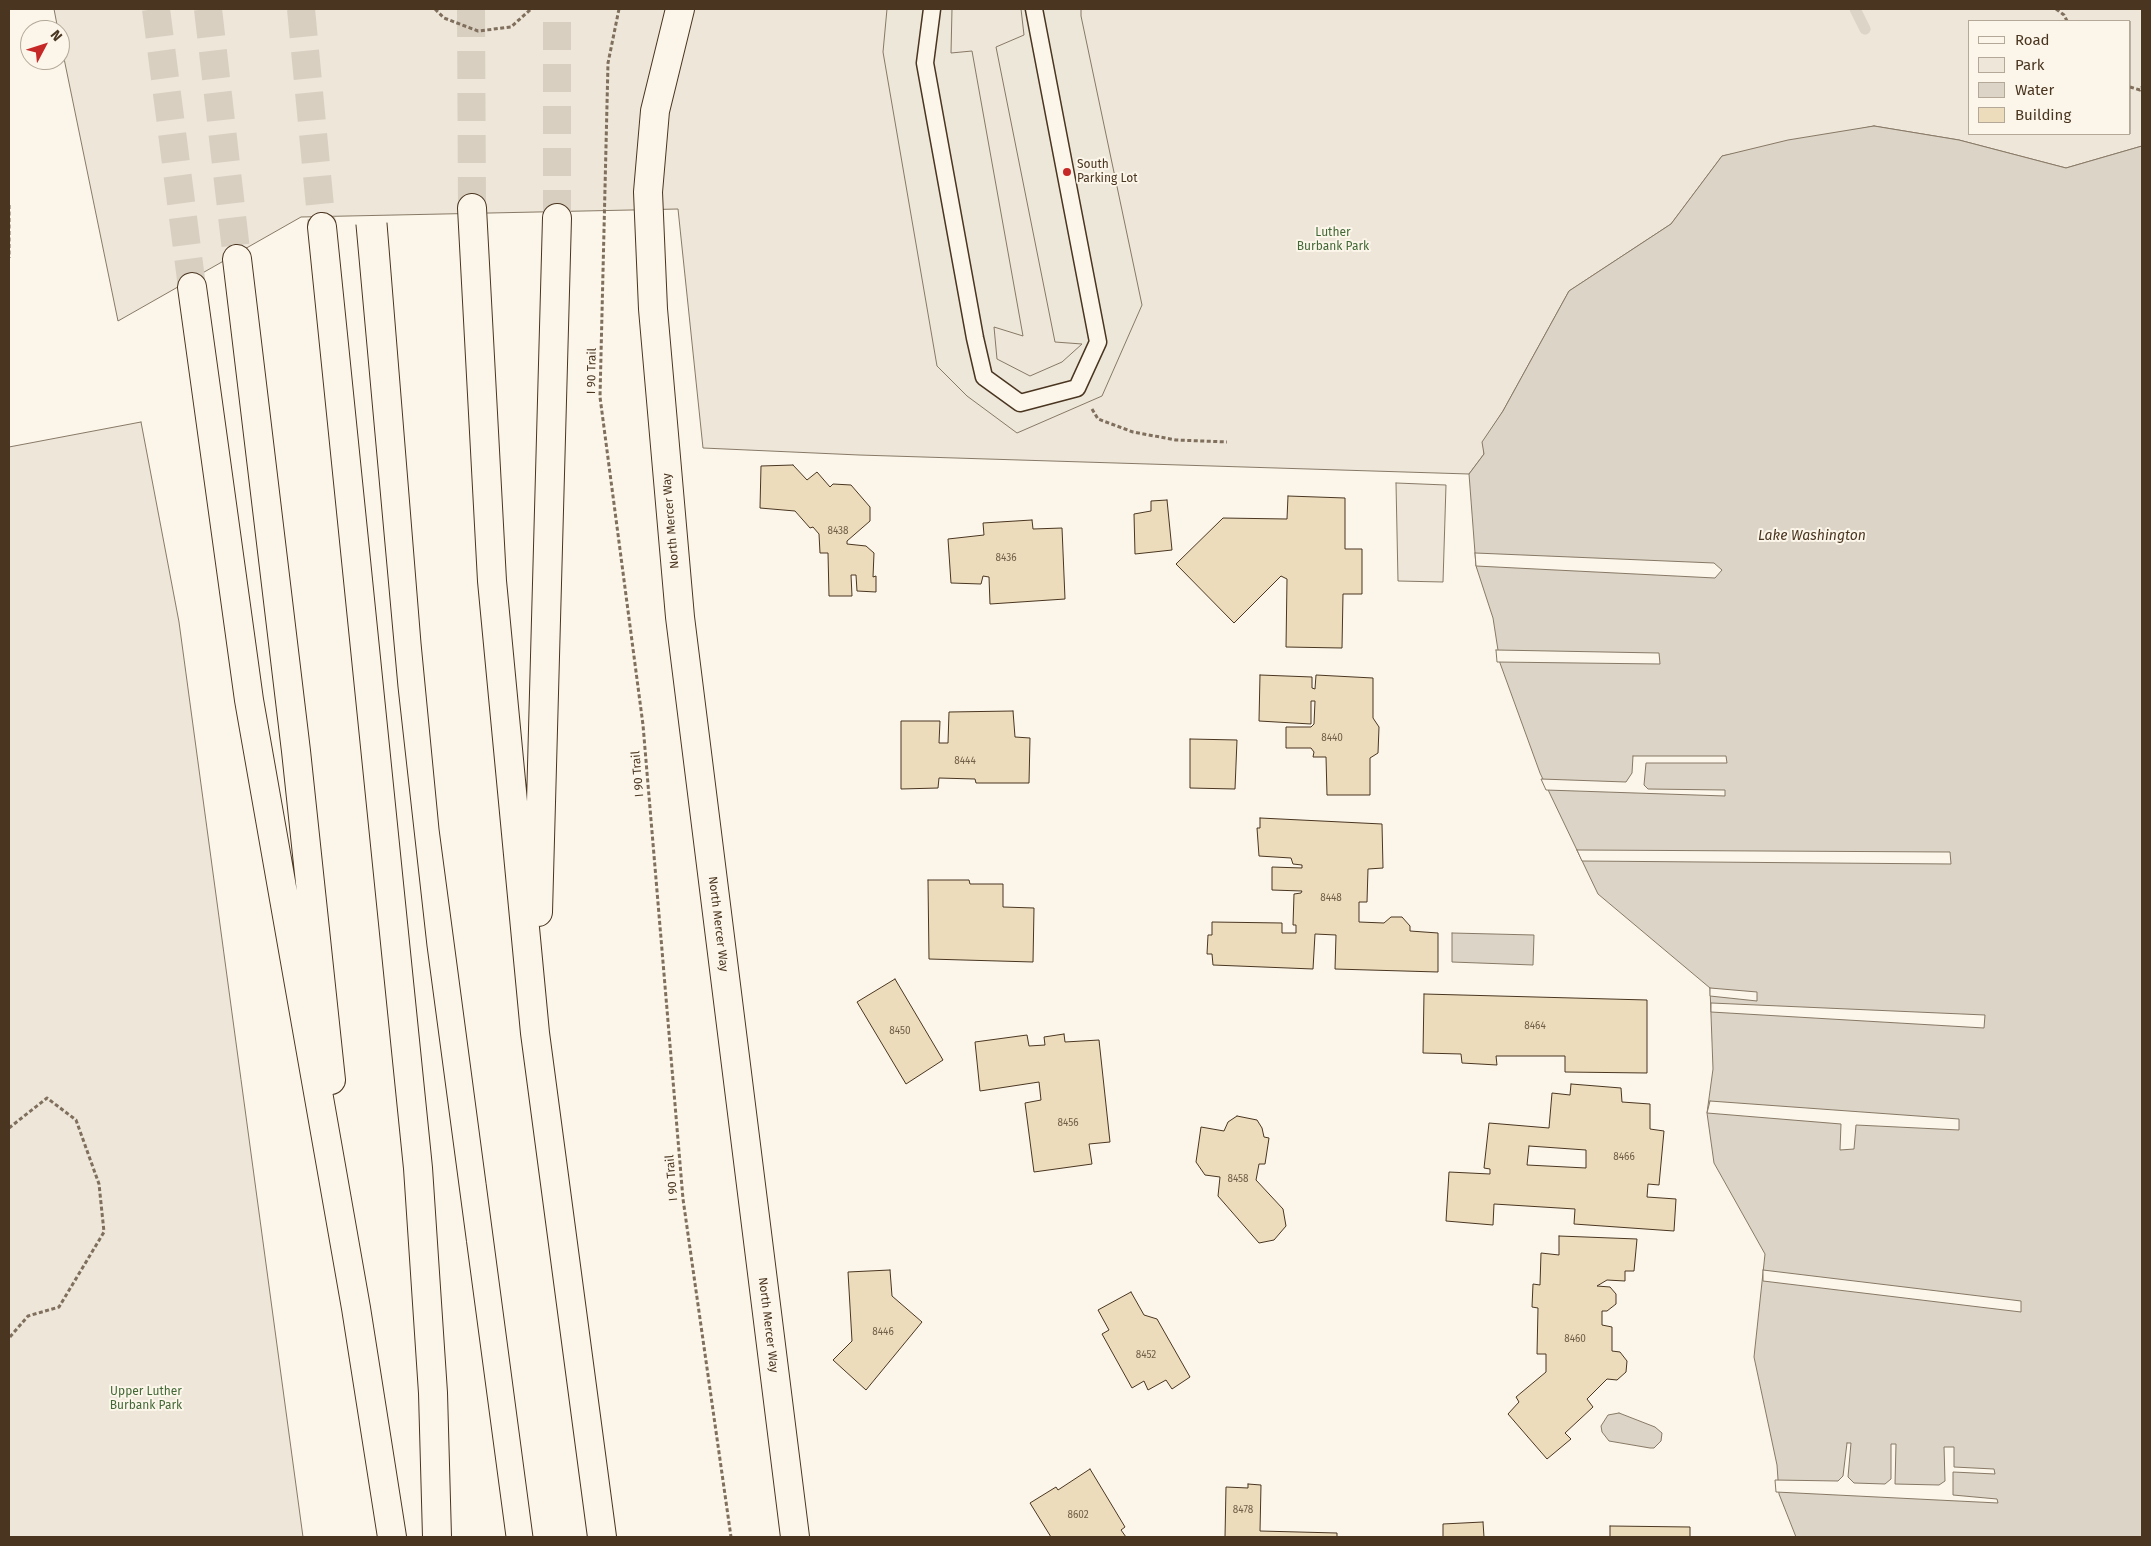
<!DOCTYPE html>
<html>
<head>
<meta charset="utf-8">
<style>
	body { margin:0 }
	#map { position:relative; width:2151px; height:1546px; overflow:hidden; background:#fbf6e9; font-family:"Fira Sans",sans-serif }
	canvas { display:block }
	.frame { position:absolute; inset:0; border:10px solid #4a3520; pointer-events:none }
	.legend { position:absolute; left:1968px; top:20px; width:162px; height:115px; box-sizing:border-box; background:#fbf6e9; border:1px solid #b4a999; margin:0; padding:6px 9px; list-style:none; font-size:15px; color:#4a3520 }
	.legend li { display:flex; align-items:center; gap:10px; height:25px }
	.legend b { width:25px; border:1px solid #b4a999 }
	.north { position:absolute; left:20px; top:20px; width:50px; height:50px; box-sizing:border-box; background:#fbf6e9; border:1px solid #b4a999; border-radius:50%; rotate:50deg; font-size:14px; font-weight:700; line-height:20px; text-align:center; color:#4a3520 }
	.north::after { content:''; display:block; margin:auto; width:18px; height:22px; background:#c62828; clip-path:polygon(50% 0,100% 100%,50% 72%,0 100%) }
</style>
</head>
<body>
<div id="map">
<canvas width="2151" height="1546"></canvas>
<div class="frame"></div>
<ul class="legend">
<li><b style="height:6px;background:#fbf6e9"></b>Road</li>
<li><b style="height:14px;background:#ede6d9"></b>Park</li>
<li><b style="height:14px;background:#dcd4c6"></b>Water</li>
<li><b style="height:14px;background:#ecdcbc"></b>Building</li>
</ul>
<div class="north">N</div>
</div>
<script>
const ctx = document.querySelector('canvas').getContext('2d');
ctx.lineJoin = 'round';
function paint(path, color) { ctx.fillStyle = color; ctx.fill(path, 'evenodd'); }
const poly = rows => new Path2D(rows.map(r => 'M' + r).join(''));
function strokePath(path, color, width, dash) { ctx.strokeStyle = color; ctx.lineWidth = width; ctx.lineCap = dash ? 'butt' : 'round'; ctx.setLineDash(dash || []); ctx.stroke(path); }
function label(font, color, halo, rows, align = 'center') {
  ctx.font = font + ' "Fira Sans",sans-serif'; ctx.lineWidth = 4; ctx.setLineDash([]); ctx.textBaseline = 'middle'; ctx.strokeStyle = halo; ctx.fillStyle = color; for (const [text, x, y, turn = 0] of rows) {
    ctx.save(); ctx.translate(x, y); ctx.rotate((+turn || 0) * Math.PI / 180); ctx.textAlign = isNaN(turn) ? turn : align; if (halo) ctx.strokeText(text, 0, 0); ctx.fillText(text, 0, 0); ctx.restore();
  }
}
const green = poly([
	[54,9,2142,9,2142,146,2066,168,1959,140,1874,126,1722,156,1671,224,1569,291,1503,411,1483,442,1484,454,1469,474,859,455,703,448,678,209,301,217,118,321,60,39,60,30,58,30,54,9],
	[1970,21,2130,21,2130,134,1970,134,1970,21],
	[141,422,179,622,303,1537,9,1537,9,447,141,422],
	[1396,483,1446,485,1443,582,1398,581,1396,483]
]);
paint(green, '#ede6d9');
strokePath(green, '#887966', 1);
const parking = poly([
	[887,9,952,9,951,53,972,51,1023,336,994,327,997,359,1030,376,1062,362,1082,344,1055,342,996,47,1024,35,1021,9,1081,9,1081,16,1142,305,1102,396,1017,433,967,396,937,366,883,52,887,9]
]);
paint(parking, '#ede7d9');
strokePath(parking, '#887966', 1);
const water = poly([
	[1874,126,1959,140,2066,168,2142,146,2142,1537,1796,1537,1779,1494,1777,1465,1754,1357,1765,1254,1714,1163,1707,1113,1713,1069,1710,988,1598,894,1540,773,1500,663,1493,618,1476,566,1469,474,1484,454,1482,442,1503,411,1569,291,1671,224,1722,156,1788,140,1874,126],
	[1452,933,1534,935,1533,965,1452,962,1452,933],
	[1619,1413,1655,1427,1662,1433,1661,1441,1654,1448,1650,1448,1609,1441,1602,1432,1601,1426,1608,1415,1619,1413]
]);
paint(water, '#dcd4c6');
strokePath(water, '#887966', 1);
const pier = poly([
	[1475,553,1714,563,1722,570,1715,578,1476,566,1475,553],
	[1496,650,1659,653,1660,664,1497,662,1496,650],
	[1633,756,1726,756,1727,763,1646,763,1644,785,1648,789,1725,790,1725,796,1546,790,1541,779,1626,782,1632,773,1633,756],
	[1577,850,1950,852,1951,864,1582,861,1577,850],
	[1710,988,1757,992,1757,1001,1710,996,1710,988],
	[1711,1003,1985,1015,1984,1028,1711,1012,1711,1003],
	[1710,1101,1959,1119,1959,1130,1856,1125,1854,1149,1840,1150,1841,1124,1707,1113,1710,1101],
	[1763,1270,2021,1301,2021,1312,1763,1281,1763,1270],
	[1847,1443,1851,1443,1848,1477,1854,1483,1885,1484,1891,1479,1891,1444,1896,1444,1895,1484,1939,1485,1945,1481,1944,1447,1954,1447,1954,1467,1994,1469,1995,1474,1953,1472,1953,1495,1997,1499,1998,1503,1776,1492,1775,1480,1838,1481,1843,1476,1847,1443]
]);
paint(pier, '#fbf6e9');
strokePath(pier, '#887966', 1);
strokePath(poly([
	[1855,9,1865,29]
]), '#dcd4c6', 11);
const building = poly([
	[793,465,807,480,817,472,830,487,833,484,851,485,870,507,870,521,847,541,847,544,866,546,874,553,873,577,876,576,876,592,857,591,856,575,851,575,852,596,829,596,828,553,820,553,819,534,813,527,810,528,795,511,760,508,761,466,793,465],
	[1288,496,1345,498,1345,549,1362,549,1362,594,1343,594,1342,648,1286,647,1287,579,1281,576,1234,623,1176,564,1223,518,1287,519,1288,496],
	[1167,500,1172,550,1135,554,1134,514,1151,511,1151,501,1167,500],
	[1032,520,1033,529,1062,528,1065,599,990,604,989,577,983,576,981,584,951,583,948,539,984,535,983,523,1032,520],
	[1260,675,1312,677,1312,688,1315,689,1316,675,1373,678,1373,718,1379,727,1378,753,1370,758,1370,795,1327,795,1326,757,1313,757,1314,752,1311,748,1286,748,1286,727,1311,727,1314,724,1315,701,1311,701,1311,724,1259,721,1260,675],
	[1013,711,1015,737,1030,738,1029,783,976,783,975,779,939,778,938,788,901,789,901,721,940,721,939,743,948,743,949,712,1013,711],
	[1190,739,1237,740,1235,789,1190,788,1190,739],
	[1260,818,1382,824,1383,868,1368,869,1367,902,1359,902,1359,922,1384,923,1391,917,1402,917,1410,926,1410,931,1438,933,1438,972,1335,969,1336,935,1315,934,1313,969,1213,965,1212,954,1207,954,1208,935,1212,935,1212,922,1282,923,1282,933,1296,933,1296,925,1293,925,1294,894,1301,893,1302,891,1272,890,1272,867,1302,868,1302,865,1293,864,1291,858,1259,856,1257,828,1260,828,1260,818],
	[928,880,969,880,970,884,1003,884,1003,907,1034,908,1033,962,929,959,928,880],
	[895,979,943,1060,906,1084,857,1002,895,979],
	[1424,994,1647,1000,1647,1073,1565,1072,1565,1056,1496,1056,1497,1065,1462,1063,1461,1054,1423,1053,1424,994],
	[1064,1034,1065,1042,1099,1040,1110,1142,1089,1144,1092,1164,1034,1172,1025,1103,1041,1100,1039,1082,980,1091,975,1042,1027,1035,1029,1046,1045,1045,1044,1037,1064,1034],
	[1571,1084,1621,1088,1622,1102,1650,1104,1650,1129,1664,1131,1659,1185,1648,1184,1647,1197,1676,1199,1674,1231,1574,1224,1575,1209,1494,1204,1493,1225,1446,1221,1449,1172,1490,1174,1490,1169,1484,1168,1489,1123,1549,1128,1552,1093,1570,1095,1571,1084],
	[1529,1146,1586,1150,1586,1168,1527,1165,1529,1146],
	[1237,1116,1257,1120,1262,1128,1264,1137,1269,1138,1265,1164,1259,1164,1256,1180,1283,1209,1286,1226,1274,1240,1259,1243,1218,1196,1220,1177,1205,1175,1196,1162,1201,1127,1224,1131,1228,1122,1237,1116],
	[1559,1236,1637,1239,1634,1271,1625,1271,1625,1281,1607,1280,1597,1286,1610,1287,1616,1294,1616,1304,1607,1311,1602,1311,1602,1325,1612,1327,1612,1351,1620,1352,1627,1361,1626,1372,1617,1380,1607,1379,1587,1399,1593,1407,1565,1433,1571,1439,1547,1459,1508,1414,1519,1402,1516,1397,1546,1372,1546,1354,1537,1354,1538,1308,1532,1307,1533,1284,1540,1285,1541,1253,1559,1255,1559,1236],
	[890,1270,892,1296,922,1322,866,1390,833,1360,852,1341,848,1272,890,1270],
	[1131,1292,1144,1315,1157,1319,1190,1377,1172,1389,1166,1380,1148,1390,1144,1381,1132,1388,1102,1334,1109,1330,1098,1310,1131,1292],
	[1090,1469,1125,1527,1121,1530,1126,1537,1051,1537,1030,1503,1056,1487,1058,1490,1090,1469],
	[1248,1484,1261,1485,1260,1531,1337,1533,1337,1537,1225,1537,1226,1487,1248,1488,1248,1484],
	[1483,1522,1484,1537,1443,1537,1443,1524,1483,1522],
	[1610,1526,1690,1527,1690,1537,1610,1537,1610,1526]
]);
paint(building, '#ecdcbc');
strokePath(building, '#4a3520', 1);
strokePath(poly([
	[156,9,192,287],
	[208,9,237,259],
	[301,9,322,227],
	[471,9,472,208],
	[557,218,557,9]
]), '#d8cfc1', 28, [28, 14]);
const service = poly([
	[932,9,925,63,975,338,984,377,1020,403,1077,388,1098,342,1034,9]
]);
const tertiary = poly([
	[680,9,655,111,648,192,653,309,680,617,795,1537]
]);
const motorway = poly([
	[472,208,492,581,535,1033,602,1537],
	[322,227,418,1168,433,1393,437,1537],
	[237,259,296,751,331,1080],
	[192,287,249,700,356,1308,392,1537],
	[538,912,557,218]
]);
strokePath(service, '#4a3520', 19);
strokePath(tertiary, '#4a3520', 30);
strokePath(motorway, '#4a3520', 30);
strokePath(poly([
	[619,9,608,63,600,397,643,725,683,1199,731,1537],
	[2056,9,2064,15,2067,21],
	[2130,87,2140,90,2142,87],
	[9,205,9,258],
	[1092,409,1098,419,1133,432,1176,440,1227,442],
	[9,1128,47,1098,76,1120,99,1184,104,1232,59,1307,28,1316,9,1338]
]), '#7f6f5c', 3, [4, 2.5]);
strokePath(service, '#fbf6e9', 16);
strokePath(tertiary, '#fbf6e9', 28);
strokePath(motorway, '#fbf6e9', 28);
strokePath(poly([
	[387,223,421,643,439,829,533,1537],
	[356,225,398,687,427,946,506,1537]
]), '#4a3520', 1);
strokePath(poly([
	[435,9,444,18,478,31,511,27,531,9]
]), '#7f6f5c', 3, [4, 2.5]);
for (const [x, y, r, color] of [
	[1067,172,5,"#c62828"]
]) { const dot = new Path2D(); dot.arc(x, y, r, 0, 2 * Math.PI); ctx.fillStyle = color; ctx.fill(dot); strokePath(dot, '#fbf6e9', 2); }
label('10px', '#725f47', null, [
	["8438",838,531],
	["8436",1006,558],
	["8440",1332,738],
	["8444",965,761],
	["8448",1331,898],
	["8464",1535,1026],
	["8450",900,1031],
	["8456",1068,1123],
	["8466",1624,1157],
	["8458",1238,1179],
	["8446",883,1332],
	["8460",1575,1339],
	["8452",1146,1355],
	["8478",1243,1510],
	["8602",1078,1515]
]);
label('12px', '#4a3520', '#fbf6e9', [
	["South",1077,165],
	["Parking Lot",1077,179]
], 'left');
label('12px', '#436837', '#fbf6e9', [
	["Luther",1333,233],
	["Burbank Park",1333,247],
	["Upper Luther",146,1392],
	["Burbank Park",146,1406]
]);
label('12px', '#4a3520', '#fbf6e9', [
	["I 90 Trail",592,371,-89],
	["North Mercer Way",671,521,-95],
	["I 90 Trail",638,774,-95],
	["North Mercer Way",718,924,83],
	["I 90 Trail",672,1178,-95],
	["North Mercer Way",768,1325,83]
]);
label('italic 14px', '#4a3520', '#fbf6e9', [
	["Lake Washington",1812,536]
]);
</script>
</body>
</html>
